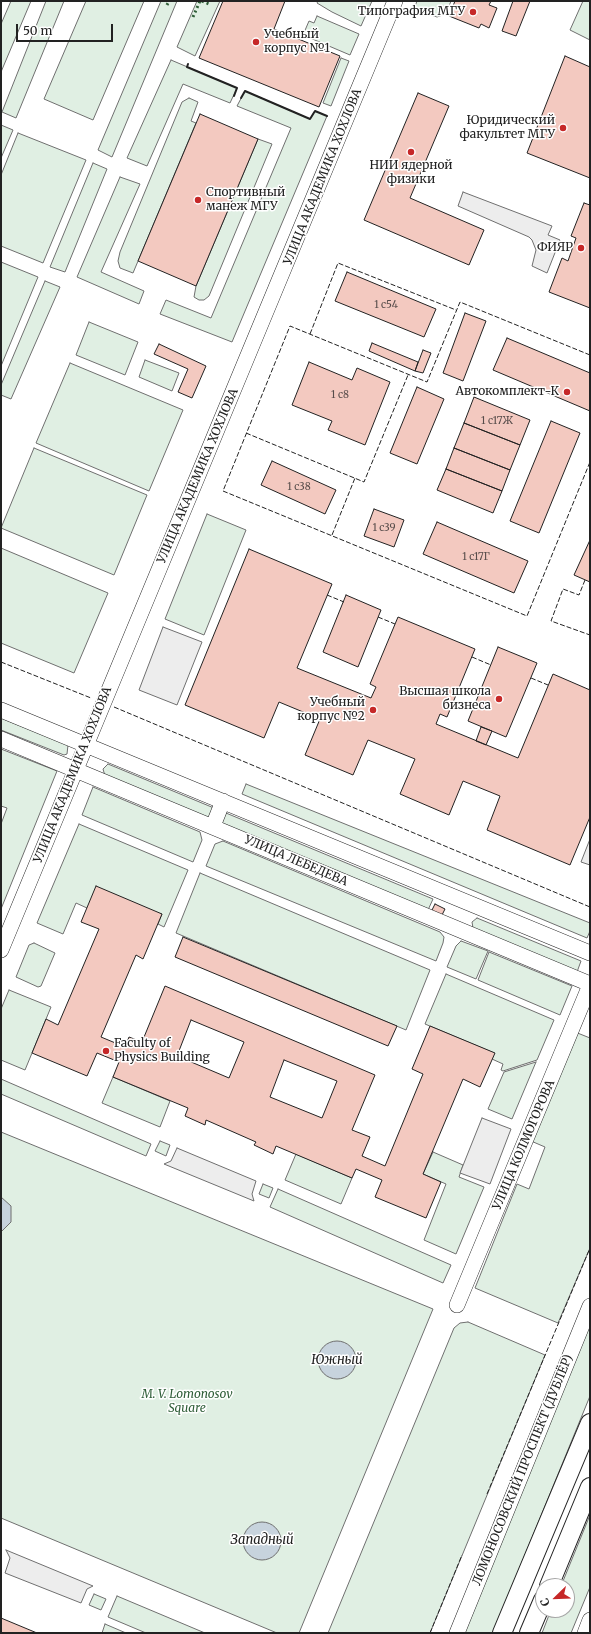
<!DOCTYPE html>
<html>
<head>
<meta charset="utf-8">
<style>
	body { margin:0 }
	#map { position:relative; width:591px; height:1634px; overflow:hidden; background:#fff; font-family:Merriweather,serif }
	canvas { display:block }
	.frame { position:absolute; inset:0; border:2px solid #222; pointer-events:none }
	.north { position:absolute; left:535px; top:1578px; width:40px; height:40px; box-sizing:border-box; background:#fff; border:1px solid #a7a7a7; border-radius:50%; rotate:247deg; font-size:11px; font-weight:700; line-height:16px; text-align:center; color:#222 }
	.north::after { content:''; display:block; margin:auto; width:14px; height:18px; background:#c62828; clip-path:polygon(50% 0,100% 100%,50% 72%,0 100%) }
	.scale { position:absolute; left:16px; top:24px; width:97px; height:18px; box-sizing:border-box; border:2px solid #222; border-top:0; padding-left:5px; font-size:12px; line-height:14px; white-space:nowrap; color:#222; -webkit-text-stroke:3px #fff; paint-order:stroke }
</style>
</head>
<body>
<div id="map">
<canvas width="591" height="1634"></canvas>
<div class="frame"></div>
<div class="north">С</div>
<div class="scale">50 m</div>
</div>
<script>
const ctx = document.querySelector('canvas').getContext('2d');
ctx.lineJoin = 'round';
function paint(path, color) { ctx.fillStyle = color; ctx.fill(path, 'evenodd'); }
const poly = rows => new Path2D(rows.map(r => 'M' + r).join(''));
function strokePath(path, color, width, dash) { ctx.strokeStyle = color; ctx.lineWidth = width; ctx.lineCap = dash ? 'butt' : 'round'; ctx.setLineDash(dash || []); ctx.stroke(path); }
function label(font, color, halo, rows, align = 'center') {
  ctx.font = font + ' Merriweather,serif'; ctx.lineWidth = 3; ctx.setLineDash([]); ctx.textBaseline = 'middle'; ctx.strokeStyle = halo; ctx.fillStyle = color; for (const [text, x, y, turn = 0] of rows) {
    ctx.save(); ctx.translate(x, y); ctx.rotate((+turn || 0) * Math.PI / 180); ctx.textAlign = isNaN(turn) ? turn : align; if (halo) ctx.strokeText(text, 0, 0); ctx.fillText(text, 0, 0); ctx.restore();
  }
}
const green = poly([
	[11,1,31,1,1,72,1,24,11,1],
	[46,1,64,1,16,118,2,112,46,1],
	[86,1,144,1,93,120,44,99,86,1],
	[161,1,177,1,112,157,98,150,161,1],
	[197,1,220,1,195,56,177,47,197,1],
	[318,1,372,1,361,26,332,12,317,3,318,1],
	[417,1,451,1,446,14,437,17,414,9,417,1],
	[583,1,590,1,590,40,570,30,583,1],
	[317,16,359,34,350,55,303,35,309,21,314,23,317,16],
	[341,58,349,61,331,106,323,103,341,58],
	[171,60,237,88,230,103,183,84,147,166,127,158,171,60],
	[245,91,310,119,315,111,327,116,232,342,160,314,166,300,211,318,291,128,237,106,245,91],
	[189,98,198,102,191,121,196,123,133,273,120,268,118,261,120,252,182,102,189,98],
	[1,125,13,130,1,158,1,125],
	[18,133,86,160,43,263,1,246,1,175,18,133],
	[258,139,272,144,209,296,204,300,199,300,194,297,196,286,258,139],
	[93,163,107,169,65,272,50,267,93,163],
	[120,177,140,184,101,272,144,291,139,304,77,277,120,177],
	[1,262,38,277,1,366,1,262],
	[45,281,60,287,11,399,1,395,1,385,45,281],
	[89,322,138,342,125,375,76,355,89,322],
	[145,360,179,373,172,391,139,377,145,360],
	[70,363,183,410,149,491,36,443,70,363],
	[34,448,147,495,114,575,1,528,34,448],
	[207,514,246,530,204,635,165,619,207,514],
	[1,548,108,593,74,673,1,643,1,548],
	[1,718,68,745,67,754,64,755,1,730,1,718],
	[1,749,57,771,1,909,1,824,7,808,1,806,1,749],
	[108,764,433,899,428,910,105,776,103,769,108,764],
	[246,784,590,923,590,931,587,938,242,794,246,784],
	[93,787,200,832,202,840,193,862,82,815,93,787],
	[79,824,188,870,164,927,158,924,162,914,87,908,76,903,63,934,37,923,79,824],
	[223,841,440,932,444,937,443,943,436,961,206,866,215,844,223,841],
	[200,873,430,970,406,1030,176,933,200,873],
	[477,918,581,961,577,972,473,928,472,922,477,918],
	[461,941,488,951,476,979,447,967,456,946,461,941],
	[34,943,55,953,41,986,38,987,16,977,29,945,34,943],
	[489,952,572,986,560,1015,478,980,489,952],
	[446,974,554,1020,537,1060,503,1071,501,1070,503,1064,492,1059,494,1053,425,1024,446,974],
	[9,990,51,1007,25,1070,1,1060,1,1009,9,990],
	[575,1032,590,1038,590,1248,558,1323,475,1288,517,1184,529,1189,545,1147,531,1141,575,1032],
	[536,1062,512,1119,488,1109,504,1072,536,1062],
	[113,1077,170,1101,160,1127,102,1103,113,1077],
	[1,1079,151,1144,146,1156,1,1094,1,1079],
	[1,1132,433,1309,299,1633,277,1633,1,1518,1,1132],
	[160,1141,170,1145,166,1156,155,1151,160,1141],
	[433,1152,463,1165,459,1177,484,1187,456,1254,424,1240,446,1184,423,1174,433,1152],
	[296,1154,352,1178,341,1204,285,1180,296,1154],
	[263,1184,273,1188,269,1198,259,1194,263,1184],
	[278,1189,451,1265,443,1283,270,1207,278,1189],
	[590,1320,590,1396,493,1633,461,1633,590,1320],
	[468,1322,545,1355,430,1633,328,1633,454,1328,460,1323,468,1322],
	[590,1515,590,1587,571,1633,542,1633,551,1610,567,1610,567,1586,561,1586,590,1515],
	[94,1594,106,1599,101,1610,89,1605,94,1594],
	[117,1596,205,1633,146,1633,108,1617,117,1596],
	[105,1624,126,1633,102,1633,105,1624]
]);
paint(green, '#e0efe3');
strokePath(green, '#6f6f6f', 1);
const parking = poly([
	[463,192,552,226,548,235,560,240,547,273,532,266,536,250,532,240,529,237,458,206,463,192],
	[163,627,202,642,177,705,139,690,163,627],
	[590,839,590,865,581,862,590,839],
	[482,1118,511,1129,490,1184,460,1173,482,1118],
	[177,1148,256,1181,252,1194,254,1201,164,1164,171,1161,177,1148],
	[6,1550,93,1586,87,1589,81,1603,5,1573,10,1558,6,1550]
]);
paint(parking, '#ededed');
strokePath(parking, '#6f6f6f', 1);
const water = poly([
	[1,1197,11,1206,11,1222,1,1232,1,1197],
	'318 1360a19 19 0 1 1 38 0a19 19 0 1 1-38 0Z',
	'243 1541a19 19 0 1 1 38 0a19 19 0 1 1-38 0Z'
]);
paint(water, '#c7d3dd');
strokePath(water, '#6f6f6f', 1);
const building = poly([
	[223,1,285,1,274,29,340,56,319,107,199,58,223,1],
	[455,1,491,1,489,5,497,8,489,28,481,24,479,28,449,16,455,1],
	[513,1,530,1,516,36,502,31,513,1],
	[565,56,590,67,590,178,527,153,565,56],
	[418,93,449,106,410,198,484,230,469,265,364,220,418,93],
	[200,114,258,139,196,286,138,261,200,114],
	[584,203,590,205,590,308,549,292,562,258,568,261,576,238,571,236,584,203],
	[347,272,436,309,424,337,335,301,347,272],
	[465,313,486,321,463,381,443,373,465,313],
	[507,338,590,373,590,411,493,370,507,338],
	[372,343,418,362,415,371,369,351,372,343],
	[159,344,206,366,192,398,178,392,188,369,154,354,159,344],
	[423,350,431,353,423,373,415,371,423,350],
	[309,362,352,380,357,368,390,382,365,445,328,430,332,421,292,405,309,362],
	[417,387,444,399,417,464,390,453,417,387],
	[474,397,530,420,520,445,464,423,474,397],
	[551,421,580,433,539,533,510,521,551,421],
	[464,423,520,445,510,470,454,448,464,423],
	[454,448,510,470,502,491,446,469,454,448],
	[272,461,336,490,325,514,261,485,272,461],
	[446,469,502,491,493,513,437,490,446,469],
	[374,509,404,520,394,547,364,536,374,509],
	[437,522,528,561,514,593,423,554,437,522],
	[590,540,590,582,574,575,590,540],
	[249,549,332,584,297,668,371,698,376,687,370,684,398,617,475,649,447,717,440,714,436,724,518,758,553,674,590,690,590,817,570,865,487,830,500,796,463,781,449,815,400,794,415,759,368,740,353,775,305,755,320,719,279,702,264,738,185,705,249,549],
	[346,595,381,610,358,667,323,652,346,595],
	[498,647,537,663,506,737,468,721,498,647],
	[481,727,492,731,486,745,476,741,481,727],
	[96,886,162,914,143,959,136,955,101,1037,125,1047,129,1037,142,1042,165,986,375,1075,352,1130,370,1137,362,1156,385,1166,423,1074,412,1069,430,1026,495,1053,480,1087,463,1079,423,1174,441,1182,426,1218,375,1197,382,1180,356,1169,352,1178,276,1146,273,1154,254,1145,256,1142,206,1120,205,1125,185,1116,188,1108,113,1077,119,1062,97,1053,87,1076,32,1053,46,1019,58,1025,99,929,81,922,96,886],
	[191,1020,244,1042,229,1078,177,1056,191,1020],
	[284,1060,337,1081,322,1118,270,1097,284,1060],
	[435,904,445,909,441,917,431,912,435,904],
	[183,937,397,1026,388,1046,175,957,183,937],
	[1,1618,37,1633,1,1633,1,1618]
]);
paint(building, '#f3c9c0');
strokePath(building, '#222', 1);
const minor = poly([
	[1,710,590,953],
	[1,739,590,984],
	[213,826,223,801],
	[1,950,395,1],
	[457,1305,590,985],
	[457,1633,590,1306],
	[585,1633,590,1620]
]);
const major = poly([
	[549,1586,590,1487],
	[502,1633,590,1423],
	[529,1633,543,1600]
]);
strokePath(minor, '#222', 16);
strokePath(major, '#222', 20);
strokePath(minor, '#fff', 15);
strokePath(major, '#fff', 18);
strokePath(poly([
	[202,1,209,4],
	[167,5,169,1],
	[193,17,200,1]
]), '#2f5e38', 3, [2, 3]);
strokePath(poly([
	[310,334,338,263,456,310],
	[590,355,460,302,427,382,290,326,223,491,527,616,590,462],
	[246,433,364,482,408,375],
	[332,535,355,478],
	[585,580,579,595,563,589,551,621,590,635],
	[327,595,344,602],
	[378,617,395,624],
	[472,657,491,665],
	[1,662,91,698],
	[531,678,548,685],
	[114,707,590,907],
	[487,1494,590,1248],
	[430,1633,462,1555]
]), '#222', 1, [5, 2]);
strokePath(poly([
	[188,64,187,67,237,88,234,96],
	[241,98,245,91,310,119,315,111,327,116]
]), '#222', 2);
for (const [x, y, r, color] of [
	[473,12,4,"#c62828"],
	[256,42,4,"#c62828"],
	[563,128,4,"#c62828"],
	[411,152,4,"#c62828"],
	[198,200,4,"#c62828"],
	[581,248,4,"#c62828"],
	[567,392,4,"#c62828"],
	[499,699,4,"#c62828"],
	[373,710,4,"#c62828"],
	[106,1051,4,"#c62828"]
]) { const dot = new Path2D(); dot.arc(x, y, r, 0, 2 * Math.PI); ctx.fillStyle = color; ctx.fill(dot); strokePath(dot, '#fff', 1.5); }
label('10px', '#564c4a', null, [
	["1 с54",386,305],
	["1 с8",340,395],
	["1 с17Ж",497,421],
	["1 с38",299,487],
	["1 с39",384,528],
	["1 с17Г",476,557]
]);
label('12px', '#222', '#fff', [
	["Типография МГУ",465,12],
	["Учебный",264,35,"left"],
	["корпус №1",264,49,"left"],
	["Юридический",555,121],
	["факультет МГУ",555,135],
	["НИИ ядерной",411,166,"center"],
	["физики",411,180,"center"],
	["Спортивный",206,193,"left"],
	["манеж МГУ",206,207,"left"],
	["ФИЯР",573,248],
	["Автокомплект-К",559,392],
	["Высшая школа",491,692],
	["бизнеса",491,706],
	["Учебный",365,703],
	["корпус №2",365,717],
	["Faculty of",114,1044,"left"],
	["Physics Building",114,1058,"left"]
], 'right');
label('12px', '#222', '#fff', [
	["УЛИЦА АКАДЕМИКА ХОХЛОВА",323,177,-68],
	["УЛИЦА АКАДЕМИКА ХОХЛОВА",198,476,-67],
	["УЛИЦА АКАДЕМИКА ХОХЛОВА",73,775,-68],
	["УЛИЦА ЛЕБЕДЕВА",296,861,23],
	["УЛИЦА КОЛМОГОРОВА",524,1145,-67],
	["ЛОМОНОСОВСКИЙ ПРОСПЕКТ (ДУБЛЁР)",523,1470,-68]
]);
label('italic 12px', '#2f5e38', '#fff', [
	["M. V. Lomonosov",187,1395],
	["Square",187,1409]
]);
label('italic 13px', '#222', '#fff', [
	["Южный",337,1360],
	["Западный",262,1540]
]);
</script>
</body>
</html>
